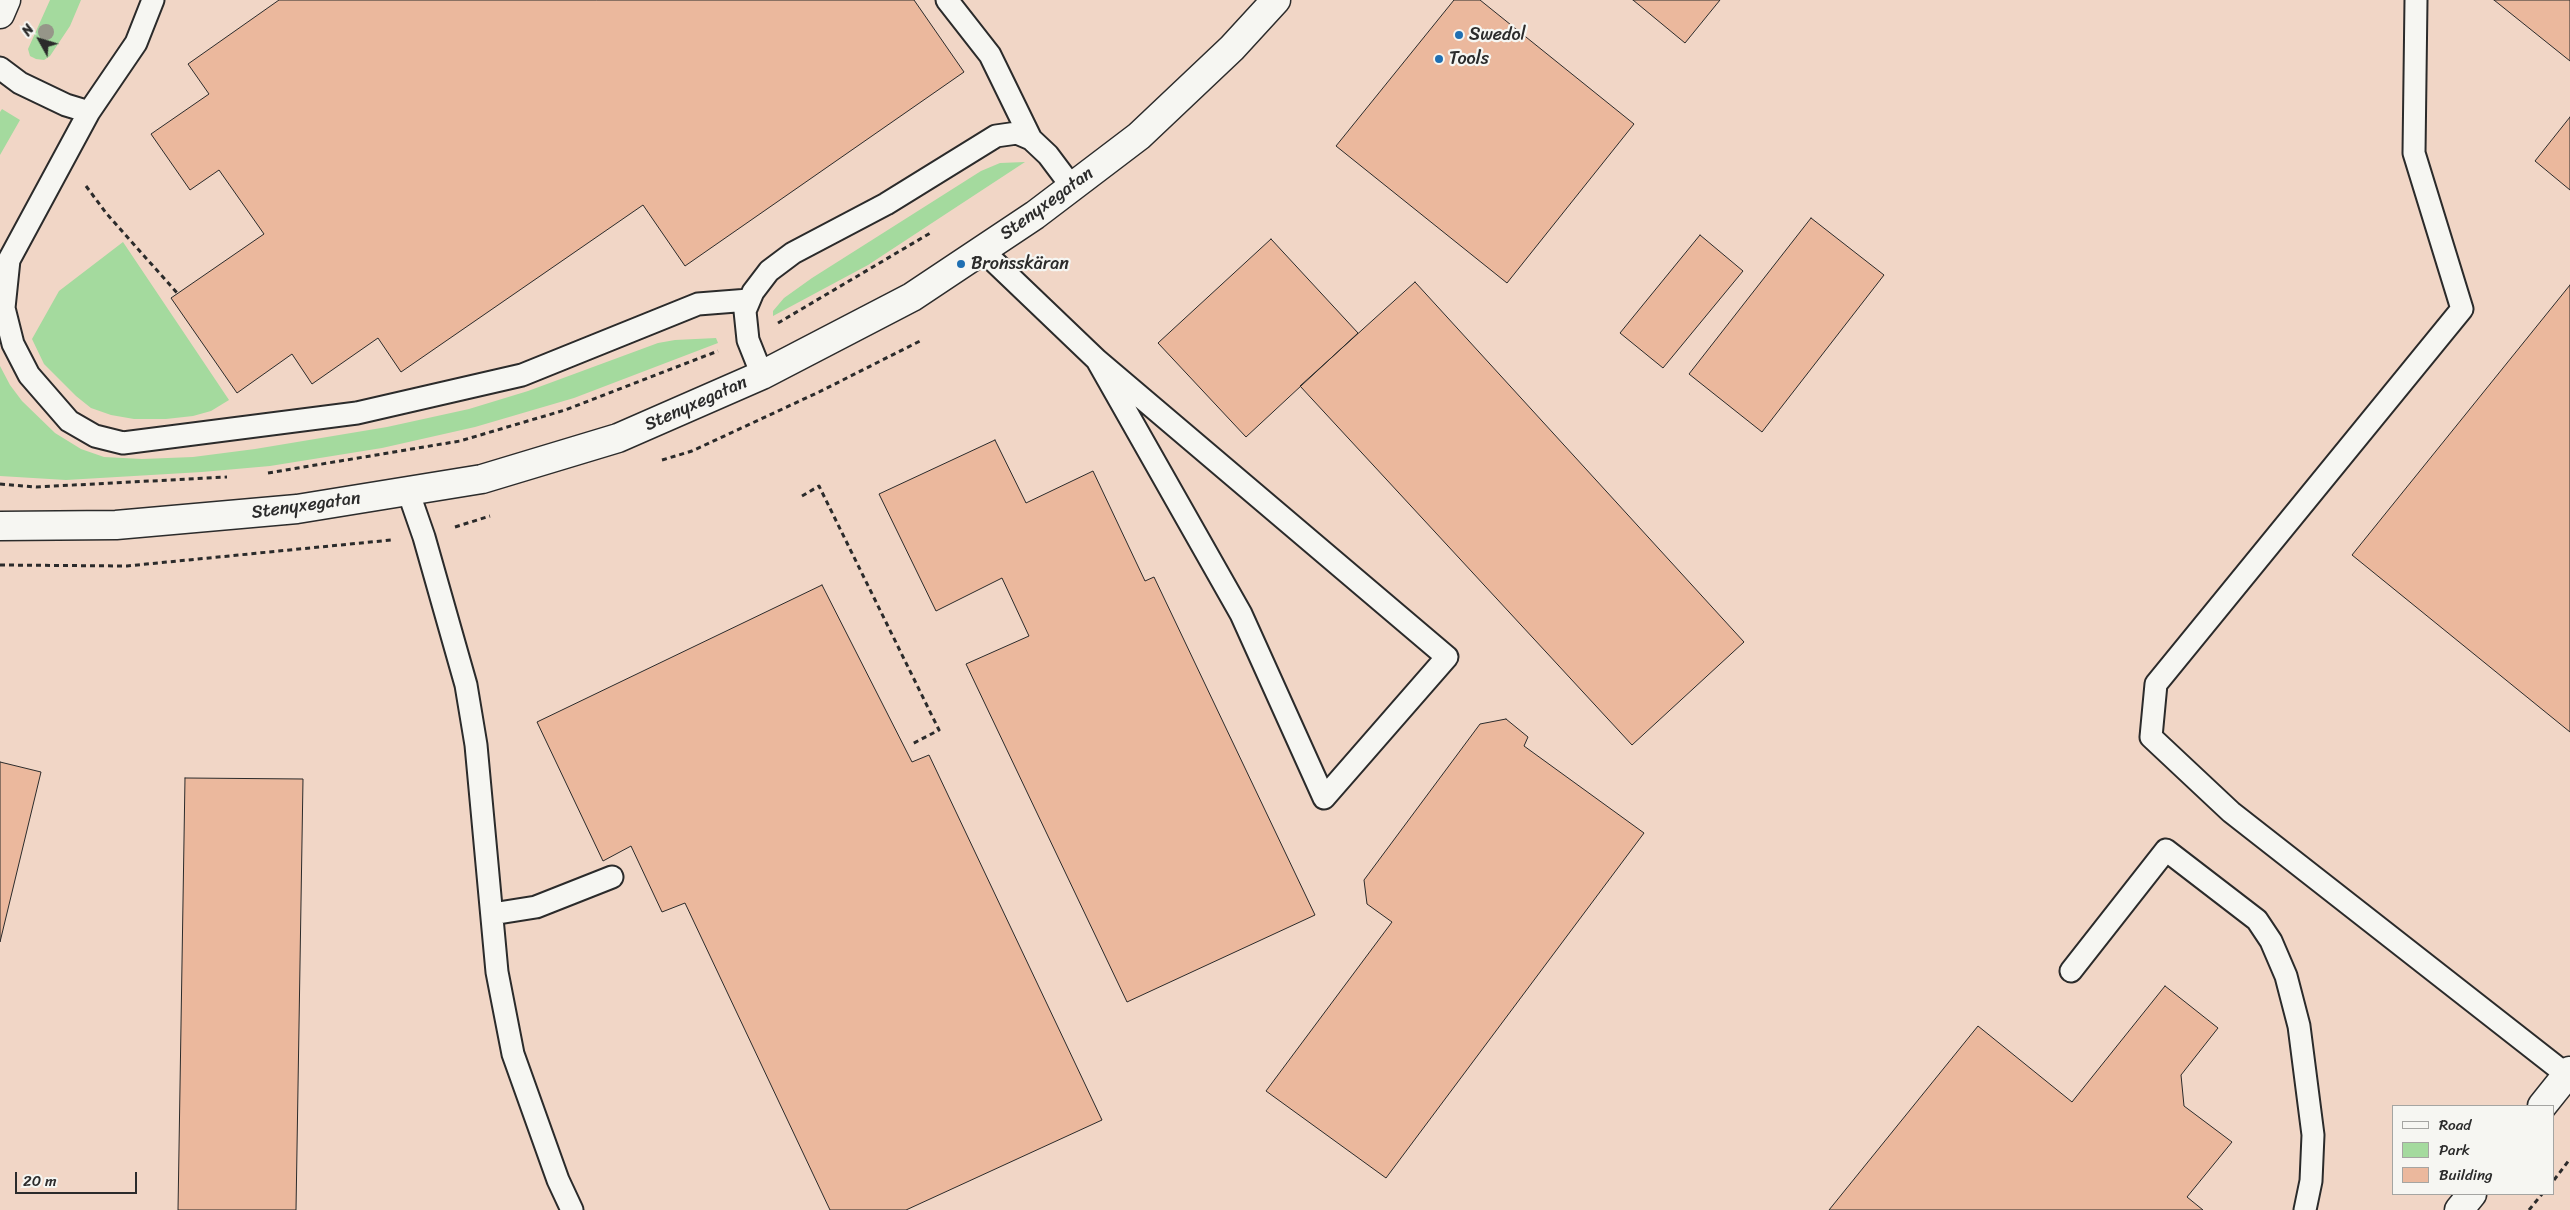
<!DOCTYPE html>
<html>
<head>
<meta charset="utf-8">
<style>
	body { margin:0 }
	#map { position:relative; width:2570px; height:1210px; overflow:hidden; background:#f3e3d8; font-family:Sriracha,sans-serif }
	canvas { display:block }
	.legend { position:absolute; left:2392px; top:1105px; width:162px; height:90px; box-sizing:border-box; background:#f6f6f2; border:1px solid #a5a5a2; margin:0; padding:6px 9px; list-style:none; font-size:15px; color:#2b2b2b }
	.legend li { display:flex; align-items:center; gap:10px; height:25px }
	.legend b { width:25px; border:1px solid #a5a5a2 }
	.north { position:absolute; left:15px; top:15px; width:50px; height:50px; -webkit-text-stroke:4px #f6f6f2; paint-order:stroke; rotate:309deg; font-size:14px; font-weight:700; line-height:20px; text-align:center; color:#2b2b2b }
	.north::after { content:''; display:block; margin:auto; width:18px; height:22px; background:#2b2b2b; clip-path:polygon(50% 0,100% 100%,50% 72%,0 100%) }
	.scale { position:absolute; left:15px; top:1172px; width:122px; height:22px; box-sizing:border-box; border:2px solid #2b2b2b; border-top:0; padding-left:6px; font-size:15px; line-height:18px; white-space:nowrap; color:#2b2b2b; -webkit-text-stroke:4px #f6f6f2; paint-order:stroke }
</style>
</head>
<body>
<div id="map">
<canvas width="2570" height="1210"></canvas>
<ul class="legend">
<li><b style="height:6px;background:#f6f6f2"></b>Road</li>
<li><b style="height:14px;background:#a4da9e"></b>Park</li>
<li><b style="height:14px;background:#ebb89d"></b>Building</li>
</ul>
<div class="north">N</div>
<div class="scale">20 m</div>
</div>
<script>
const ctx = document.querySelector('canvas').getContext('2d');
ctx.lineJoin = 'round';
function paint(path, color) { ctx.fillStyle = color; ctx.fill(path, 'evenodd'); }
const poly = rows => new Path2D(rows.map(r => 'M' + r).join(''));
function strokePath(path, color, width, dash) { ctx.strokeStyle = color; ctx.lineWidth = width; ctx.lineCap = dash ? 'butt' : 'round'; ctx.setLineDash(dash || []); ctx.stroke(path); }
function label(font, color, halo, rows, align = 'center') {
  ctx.font = font + ' Sriracha,sans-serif'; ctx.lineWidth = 4.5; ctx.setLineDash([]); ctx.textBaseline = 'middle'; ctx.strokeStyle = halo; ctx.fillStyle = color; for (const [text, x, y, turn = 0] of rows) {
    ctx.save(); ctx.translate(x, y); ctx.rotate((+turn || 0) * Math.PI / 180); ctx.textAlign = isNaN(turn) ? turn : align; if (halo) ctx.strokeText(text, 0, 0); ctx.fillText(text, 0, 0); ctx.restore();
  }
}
paint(poly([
	[0,0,2570,0,2570,1210,0,1210],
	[2394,1106,2554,1106,2554,1194,2394,1194]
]), '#f1d6c6');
paint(poly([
	[50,0,81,0,70,26,50,56,44,60,36,59,30,56,28,49],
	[2,109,20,120,0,155,0,112],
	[1025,162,868,265,773,316,773,311,784,298,812,278,981,171,1000,163],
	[123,242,229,400,211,411,193,416,166,419,134,419,111,415,91,408,76,396,44,364,32,339,59,291],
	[716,338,718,343,574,398,475,427,382,448,270,466,202,472,66,480,0,476,0,366,10,385,22,401,55,433,81,449,104,457,142,459,193,457,255,449,387,427,469,409,528,391,658,343,675,340]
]), '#a4da9e');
const building = poly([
	[279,0,914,0,964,72,685,266,643,205,401,372,378,338,312,384,292,354,237,393,171,298,264,234,219,170,190,190,151,134,209,94,188,64,279,0],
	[1454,0,1480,0,1634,124,1507,283,1336,146,1454,0],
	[1633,0,1720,0,1685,43,1633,0],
	[2494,0,2570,0,2570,61,2494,0],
	[2570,117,2570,190,2535,161,2570,117],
	[1811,218,1884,275,1762,432,1689,374,1811,218],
	[1700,235,1743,271,1663,368,1620,333,1700,235],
	[1271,239,1358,333,1246,437,1158,343,1271,239],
	[1415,282,1744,642,1632,745,1300,386,1415,282],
	[2570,285,2570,732,2352,555,2570,285],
	[995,440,1026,503,1093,471,1145,581,1154,577,1315,915,1127,1002,966,664,1029,636,1002,578,936,611,879,494,995,440],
	[822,585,912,762,929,755,1102,1120,906,1210,830,1210,685,903,662,912,631,846,603,861,537,722,822,585],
	[1506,719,1528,737,1524,746,1644,833,1386,1178,1266,1091,1392,922,1367,904,1364,880,1480,724,1506,719],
	[0,762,41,772,0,942,0,762],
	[185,778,303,779,296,1210,178,1210,185,778],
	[2165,986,2218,1028,2181,1075,2184,1106,2232,1142,2187,1197,2203,1210,1829,1210,1978,1026,2072,1102,2165,986]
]);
paint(building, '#ebb89d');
strokePath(building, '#2b2b2b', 1);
const service = poly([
	[947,0,990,55,1031,139],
	[2416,0,2414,153,2462,309,2156,684,2151,737,2231,812,2567,1075],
	[0,68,20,83,66,105,89,112,136,43,153,0],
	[89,112,9,260,4,308,13,344,29,375,69,421,95,436,123,443,357,413,522,375,698,304,749,300],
	[982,250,1097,360,1241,614,1324,798,1447,657,1097,360],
	[762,375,748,340,745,311,753,292,769,271,793,253,886,204,996,136,1017,133,1031,139,1048,155,1072,187],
	[408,491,424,537,466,685,476,745,497,972,513,1054,558,1180,572,1210],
	[492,914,536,907,612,877],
	[2071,971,2166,850,2257,920,2271,941,2286,976,2299,1026,2313,1135,2311,1181,2305,1210]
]);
const minor = poly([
	[0,14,6,0],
	[2542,1106,2570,1071],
	[2459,1210,2472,1194]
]);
const tertiary = poly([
	[0,526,116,525,297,509,482,479,618,438,762,375,912,297,1035,215,1139,136,1232,48,1276,0]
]);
strokePath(service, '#2b2b2b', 25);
strokePath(minor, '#2b2b2b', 31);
strokePath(tertiary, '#2b2b2b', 31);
strokePath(poly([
	[86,186,106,213,178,294],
	[778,323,932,232],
	[662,460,692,451,819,392,920,341],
	[268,473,460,441,565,410,718,351],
	[0,484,36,487,227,477],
	[802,496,819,486,939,730,912,744],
	[455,527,490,516],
	[0,565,127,566,391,540],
	[2554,1180,2570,1159],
	[2529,1210,2542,1194]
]), '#2b2b2b', 3, [5, 4]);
strokePath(service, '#f6f6f2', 21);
strokePath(minor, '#f6f6f2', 28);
strokePath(tertiary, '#f6f6f2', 28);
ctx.fillStyle = '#969689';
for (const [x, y] of [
	[46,32]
]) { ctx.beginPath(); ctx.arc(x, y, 8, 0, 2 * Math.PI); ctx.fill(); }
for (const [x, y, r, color] of [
	[1459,35,5,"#1f6fb2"],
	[1439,59,5,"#1f6fb2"],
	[961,264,5,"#1f6fb2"]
]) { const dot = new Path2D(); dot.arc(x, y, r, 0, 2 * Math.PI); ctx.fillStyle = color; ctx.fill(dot); strokePath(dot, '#f6f6f2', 2); }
label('18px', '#2b2b2b', '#f6f6f2', [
	["Swedol",1469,35],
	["Tools",1449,59],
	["Bronsskäran",971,264]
], 'left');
label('18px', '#2b2b2b', '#f6f6f2', [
	["Stenyxegatan",1047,204,-36],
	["Stenyxegatan",696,404,-24],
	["Stenyxegatan",306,506,-8]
]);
</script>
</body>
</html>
